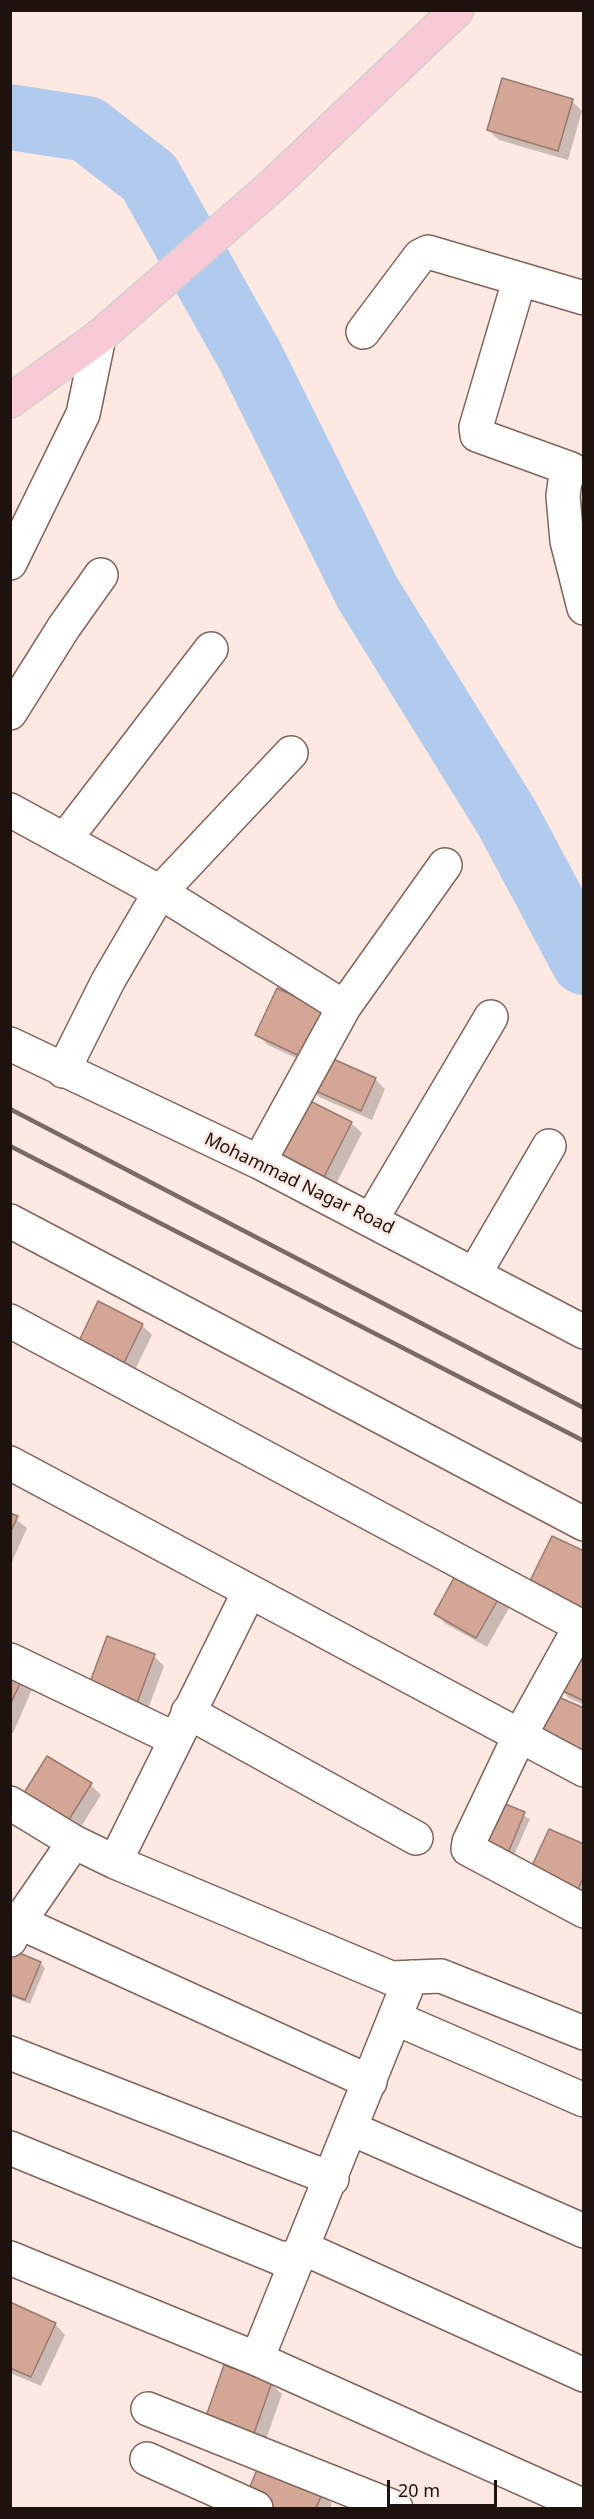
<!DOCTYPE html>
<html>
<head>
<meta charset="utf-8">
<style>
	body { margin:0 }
	#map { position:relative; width:594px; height:2519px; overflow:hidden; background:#fee9e2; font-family:"Noto Sans",sans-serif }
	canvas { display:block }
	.frame { position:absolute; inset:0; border:12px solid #1d120e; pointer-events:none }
	.scale { position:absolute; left:387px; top:2480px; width:110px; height:27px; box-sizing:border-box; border:3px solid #1d120e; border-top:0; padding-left:8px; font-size:18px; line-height:21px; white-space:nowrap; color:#1d120e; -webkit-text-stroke:4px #fee9e2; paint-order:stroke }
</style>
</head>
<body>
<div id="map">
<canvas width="594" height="2519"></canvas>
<div class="frame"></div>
<div class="scale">20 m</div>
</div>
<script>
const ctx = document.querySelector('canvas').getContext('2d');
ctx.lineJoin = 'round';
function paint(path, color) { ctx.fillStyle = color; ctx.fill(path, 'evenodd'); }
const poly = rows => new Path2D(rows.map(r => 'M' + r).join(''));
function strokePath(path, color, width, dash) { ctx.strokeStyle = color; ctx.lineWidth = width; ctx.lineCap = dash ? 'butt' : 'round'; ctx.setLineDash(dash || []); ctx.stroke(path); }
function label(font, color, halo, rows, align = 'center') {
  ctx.font = font + ' "Noto Sans",sans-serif'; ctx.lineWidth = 5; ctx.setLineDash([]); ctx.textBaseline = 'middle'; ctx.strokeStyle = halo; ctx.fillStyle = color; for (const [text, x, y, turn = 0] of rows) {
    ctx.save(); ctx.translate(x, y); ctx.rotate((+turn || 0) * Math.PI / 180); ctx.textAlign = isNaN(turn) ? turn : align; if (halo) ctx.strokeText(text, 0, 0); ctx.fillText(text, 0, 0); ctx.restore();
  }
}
paint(poly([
	[572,101,582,111,568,160,499,140,488,130],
	[257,1035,323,1056,375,1079,385,1089,372,1120,319,1097,309,1087,317,1068,268,1045],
	[351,1123,362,1133,332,1192,289,1170],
	[142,1325,152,1335,132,1376,89,1355],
	[10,1515,27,1528,11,1564,10,1564],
	[502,1592,512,1603,487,1647,446,1624,436,1614],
	[584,1646,584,1705,569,1698,559,1688],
	[154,1656,164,1666,147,1712,101,1695],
	[10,1669,34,1685,13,1733,10,1732],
	[91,1785,101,1795,74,1838,31,1811],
	[504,1804,530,1819,511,1862,490,1853],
	[584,1846,584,1901,542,1880],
	[11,1951,40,1963,45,1968,30,2004,10,1996],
	[10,2304,55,2324,65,2335,41,2386,10,2373],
	[271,2384,282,2394,263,2448,216,2432],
	[322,2493,332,2503,330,2508,263,2508]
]), '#0003');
strokePath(poly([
	[10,117,87,129,149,177,250,356,367,592,507,818,584,962]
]), '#b1cbef', 66);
const building = poly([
	[502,78,573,99,558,151,487,130,502,78],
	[277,988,328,1012,306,1059,255,1035,277,988],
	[322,1054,376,1078,361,1111,307,1087,322,1054],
	[308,1100,352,1122,321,1183,277,1160,308,1100],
	[98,1301,143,1324,122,1367,77,1345,98,1301],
	[10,1513,18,1516,10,1533,10,1513],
	[552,1536,584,1551,584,1616,526,1589,552,1536],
	[460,1567,503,1591,476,1638,434,1614,460,1567],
	[107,1636,155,1654,137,1703,89,1685,107,1636],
	[584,1644,584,1701,557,1688,584,1644],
	[10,1667,25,1673,10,1705,10,1667],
	[549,1693,584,1708,584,1754,530,1734,549,1693],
	[47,1756,92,1783,63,1829,19,1801,47,1756],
	[503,1803,525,1812,506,1858,483,1849,503,1803],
	[549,1829,584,1844,584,1876,577,1891,530,1870,549,1829],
	[10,1949,41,1962,25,2000,10,1994,10,1949],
	[10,2302,56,2323,31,2377,10,2368,10,2302],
	[224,2365,272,2382,252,2439,204,2422,224,2365],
	[259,2465,323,2492,316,2508,274,2508,246,2496,259,2465]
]);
paint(building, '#d3a696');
strokePath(building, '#987a6f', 1.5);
const minor = poly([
	[519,281,476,427,477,435,571,469,565,481,563,496,567,541,584,608],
	[363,332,420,256,428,252,584,298],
	[10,563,83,414,99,337],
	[10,713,64,627,101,575],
	[10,810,160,892,344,1007,445,865],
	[66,838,211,649],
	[10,1044,259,1162,584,1332],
	[63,1071,108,981,160,892,291,753],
	[259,1162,344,1007],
	[371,1220,491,1017],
	[10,1221,584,1524],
	[475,1273,549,1146],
	[10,1321,584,1628],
	[10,1463,584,1770],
	[580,1627,519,1737,469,1842,468,1849,584,1911],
	[10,1660,175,1739],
	[188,1712,416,1838],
	[10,1803,74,1842,115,1862,391,1978,441,1976,584,2033],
	[115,1862,249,1592],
	[10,1918,370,2082],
	[10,1940,19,1922,74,1842],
	[395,2018,584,2100],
	[10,2053,332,2179],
	[352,2129,584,2231],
	[10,2148,282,2259,312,2252,584,2375],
	[10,2258,257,2359,584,2506],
	[257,2359,411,1977],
	[148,2409,396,2508],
	[147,2459,256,2508]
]);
const major = poly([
	[10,401,99,337,273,185,457,10]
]);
strokePath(minor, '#806359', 36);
strokePath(major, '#d2d0cf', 36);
strokePath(minor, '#fff', 33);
strokePath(major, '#f8c9d6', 33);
strokePath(poly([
	[10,1109,584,1408],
	[10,1146,584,1441]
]), '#796a65', 4.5);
label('18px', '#1d120e', '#fee9e2', [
	["Mohammad Nagar Road",299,1184,26]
]);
</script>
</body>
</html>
